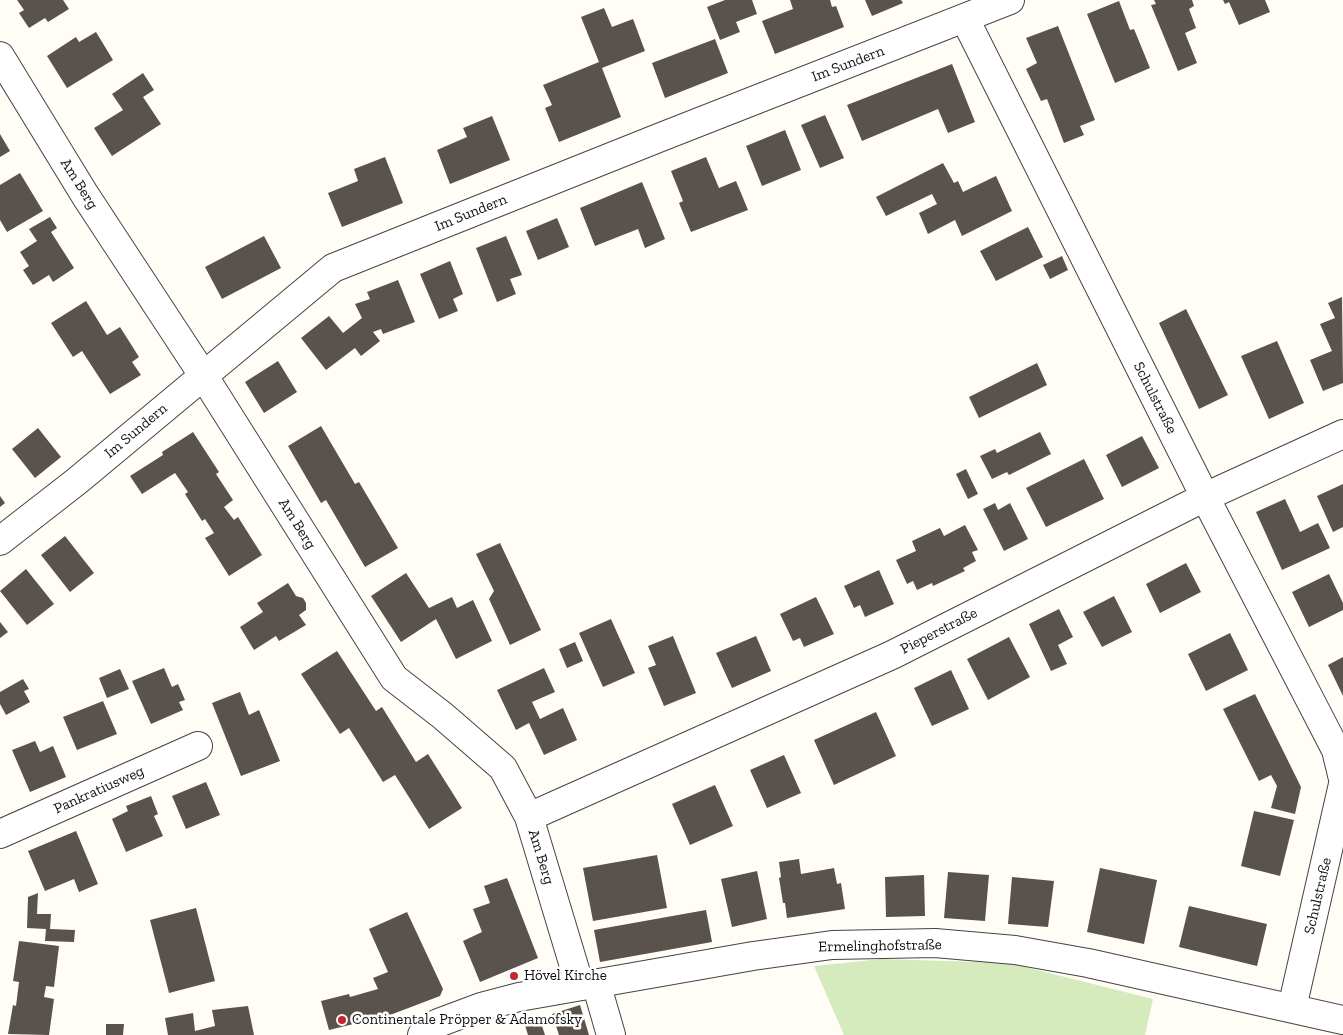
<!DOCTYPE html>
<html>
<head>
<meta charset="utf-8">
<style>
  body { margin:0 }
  canvas { display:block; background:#fffdf5 }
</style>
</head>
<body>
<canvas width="1343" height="1035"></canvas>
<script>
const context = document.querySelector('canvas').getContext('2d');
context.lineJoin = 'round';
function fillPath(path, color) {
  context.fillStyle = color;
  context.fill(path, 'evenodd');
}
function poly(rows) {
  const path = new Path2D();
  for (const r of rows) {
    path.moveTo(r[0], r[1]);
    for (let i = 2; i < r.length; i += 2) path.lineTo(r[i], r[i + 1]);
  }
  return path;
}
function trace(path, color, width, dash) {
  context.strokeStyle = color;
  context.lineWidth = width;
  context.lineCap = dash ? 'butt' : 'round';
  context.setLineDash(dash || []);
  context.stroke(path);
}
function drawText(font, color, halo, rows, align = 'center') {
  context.font = font + ' "Zilla Slab",serif';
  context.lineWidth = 5;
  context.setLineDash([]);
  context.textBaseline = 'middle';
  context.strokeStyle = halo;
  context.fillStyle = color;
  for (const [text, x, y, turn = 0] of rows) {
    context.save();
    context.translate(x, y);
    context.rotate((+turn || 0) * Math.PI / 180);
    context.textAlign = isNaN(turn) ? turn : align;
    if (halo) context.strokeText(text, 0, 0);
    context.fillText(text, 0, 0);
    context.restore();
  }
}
fillPath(poly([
  [882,959,1009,963,1153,999,1145,1035,844,1035,814,966]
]), '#d5ebbd');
fillPath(poly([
  [17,0,63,0,69,9,48,22,45,18,29,28,19,13,24,10],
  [725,0,752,0,757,14,736,22,740,32,720,40,707,7],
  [790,0,830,0,832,7,836,6,844,27,775,54,762,21,793,9],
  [865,0,901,0,903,3,872,16],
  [1154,0,1192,0,1194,6,1189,9,1196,28,1185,33,1197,63,1178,71,1151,5,1156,4],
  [1223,0,1265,0,1270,12,1239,25,1229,2,1225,4],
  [1119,1,1130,30,1134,29,1150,68,1115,83,1087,14],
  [604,8,612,27,633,19,645,51,602,68,621,117,559,142,545,108,552,105,543,85,599,62,581,17],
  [1058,26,1095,120,1080,126,1084,135,1064,143,1047,99,1041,101,1026,69,1037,63,1026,38],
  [96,32,113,60,67,88,47,56,76,37,79,42],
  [715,39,728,73,665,98,652,63],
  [952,64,975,122,948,133,938,109,862,141,847,105],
  [143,73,154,90,143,97,161,124,112,156,94,128,123,110,112,94],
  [825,115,844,158,820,168,801,125],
  [492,116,510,160,450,184,437,150,467,137,463,128],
  [785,130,801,170,762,186,746,146],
  [0,134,10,151,0,157],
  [385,157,403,203,342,227,328,193,358,181,354,169],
  [706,157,719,188,736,181,748,210,691,232,679,203,683,201,671,171],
  [943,163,954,183,958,181,963,192,996,176,1012,211,962,236,955,220,928,234,919,213,937,204,932,194,886,216,876,197],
  [20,173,43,211,7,232,0,220,0,185],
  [642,182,665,239,645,248,638,229,595,246,580,208],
  [50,217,57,228,51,232,74,268,53,282,49,275,33,285,23,270,29,266,20,252,37,241,29,229],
  [557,218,569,247,538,260,526,231],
  [1028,227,1043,257,996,281,980,251],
  [264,236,281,268,222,299,205,267],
  [506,236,522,275,510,279,516,294,497,302,476,248],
  [1062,256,1068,270,1050,279,1043,265],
  [450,261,463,294,453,299,458,311,439,319,420,274],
  [398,280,415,322,383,334,381,329,373,332,380,341,361,356,355,348,326,370,301,338,329,316,343,333,362,318,355,304,370,299,367,292],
  [1342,297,1343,383,1323,391,1310,360,1332,351,1320,324,1335,318,1328,303],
  [86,301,107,335,120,327,139,357,132,362,141,375,110,394,82,351,73,357,51,323],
  [1186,309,1228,395,1199,409,1159,323],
  [1277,341,1304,403,1269,419,1241,356],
  [278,361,297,392,264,413,245,382],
  [1037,363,1047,385,979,418,969,397],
  [321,426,355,484,359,482,398,548,365,567,326,500,321,503,288,446],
  [38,428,61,457,35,478,12,449],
  [193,432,219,472,216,474,233,500,224,507,234,520,238,517,262,555,229,576,205,538,214,533,205,519,202,521,185,494,188,492,175,473,142,494,130,476,163,455,162,452],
  [1040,432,1051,454,1009,475,1007,472,992,479,980,456,995,449,997,453],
  [1142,436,1159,468,1122,487,1106,455],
  [1084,459,1104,499,1046,527,1026,488],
  [966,469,978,494,968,499,956,474],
  [1343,484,1343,527,1333,532,1317,496],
  [0,496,5,503,0,507],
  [1285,499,1300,532,1318,523,1330,548,1282,570,1256,512],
  [995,503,998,510,1010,503,1028,539,1004,551,983,509],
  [965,525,978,550,972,552,976,561,963,568,965,571,933,586,932,583,917,590,913,581,907,584,896,560,916,551,912,541,940,528,944,536],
  [65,536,94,573,70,592,41,555],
  [500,543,541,630,510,645,489,599,494,591,476,554],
  [1186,563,1201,592,1160,613,1146,584],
  [26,569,54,604,27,625,0,591],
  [879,570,894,604,865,617,860,605,854,608,844,586],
  [406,573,429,608,452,597,457,608,473,600,492,641,456,659,436,619,401,642,371,596],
  [1329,574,1343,603,1343,610,1309,627,1292,592],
  [288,583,296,596,303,598,306,603,306,610,299,615,306,625,279,641,276,636,254,650,240,627,263,612,257,603],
  [1114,596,1132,632,1102,647,1083,612],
  [816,597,834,634,804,647,800,638,793,641,780,614],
  [1059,609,1073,637,1058,645,1067,664,1051,671,1029,624],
  [611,619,635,673,603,687,579,633],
  [0,622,8,632,0,638],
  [1230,633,1248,670,1206,691,1188,654],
  [673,636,696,693,664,706,648,668,656,665,648,646],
  [756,636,771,671,732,688,716,653],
  [1009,637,1030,677,988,700,967,659],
  [575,642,583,661,567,668,559,649],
  [337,651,376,711,382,707,416,762,428,754,462,808,429,829,395,775,383,782,349,728,340,734,301,674],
  [1343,657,1343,696,1328,665],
  [164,668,172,687,178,684,185,700,179,702,183,710,151,724,132,681],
  [544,668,555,692,532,702,540,719,563,708,577,740,544,755,529,723,516,730,497,690],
  [120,669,129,689,107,698,99,678],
  [951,670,969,709,932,726,914,688],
  [23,679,29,689,24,691,30,702,6,715,0,704,0,692],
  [240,692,249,715,259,710,280,761,241,776,212,703],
  [1255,694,1301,787,1295,814,1271,808,1277,786,1271,775,1259,781,1223,709],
  [103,701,117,734,77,750,63,717],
  [876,712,896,756,834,785,814,740],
  [35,741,40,752,53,746,66,777,30,792,12,750],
  [784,755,801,793,767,808,750,770],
  [206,782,220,815,186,829,172,796],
  [715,785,733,826,690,845,672,804],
  [151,796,158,814,154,816,163,836,126,852,112,819,128,811,126,806],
  [1254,811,1294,820,1280,876,1241,866],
  [76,831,98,884,79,892,74,879,45,891,28,851],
  [657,855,667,908,593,921,583,868],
  [799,859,801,874,834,868,837,884,841,883,845,909,787,918,785,903,783,903,779,878,781,877,779,862],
  [1100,868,1157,880,1144,944,1087,932],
  [757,871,767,919,732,927,721,879],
  [948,872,989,875,985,921,944,918],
  [924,875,925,916,886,917,885,877],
  [1012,877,1054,881,1048,927,1008,924],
  [507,878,538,958,480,982,463,941,482,932,473,909,490,903,484,886],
  [38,893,37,914,51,914,50,929,75,930,74,942,45,941,46,929,27,928,28,897],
  [1189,906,1267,924,1257,966,1179,947],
  [196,908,215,981,169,993,150,920],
  [706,910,712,942,600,962,594,930],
  [407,912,443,989,440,996,390,1015,329,1030,321,1001,349,994,350,997,378,989,373,978,388,972,369,929],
  [19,941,59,946,54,987,46,986,44,997,54,999,49,1035,8,1034,13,1005,16,1006,19,982,13,981],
  [580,1005,589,1035,559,1035,552,1014],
  [248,1006,254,1035,168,1035,165,1018,193,1013,195,1031,215,1026,212,1010],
  [539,1017,545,1035,528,1035,524,1022],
  [106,1024,124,1024,123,1035,106,1035]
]), '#5a524d');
const minor = poly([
  [965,19,1205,497,1336,750,1343,779],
  [0,56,85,195,203,375,394,678,443,716,503,768,529,817,580,986],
  [0,541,77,481,333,268,661,137,1010,0],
  [529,817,892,655,1205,497,1343,434],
  [0,834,198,746],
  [596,983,611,1035],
  [1292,1008,1343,784]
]);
const tertiary = poly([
  [422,1035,438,1023,481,1007,519,997,753,956,832,945,935,943,1015,950,1088,963,1343,1020]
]);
trace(minor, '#444', 30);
trace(tertiary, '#444', 30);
trace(minor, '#fff', 28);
trace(tertiary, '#fff', 28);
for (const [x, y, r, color] of [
  [514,976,5,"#c4262e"],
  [342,1020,5,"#c4262e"]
]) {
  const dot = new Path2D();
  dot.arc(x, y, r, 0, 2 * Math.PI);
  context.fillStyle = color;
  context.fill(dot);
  trace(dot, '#fff', 2);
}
drawText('15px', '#111', '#fff', [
  ["Im Sundern",848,64,-21],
  ["Am Berg",79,184,58],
  ["Im Sundern",471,213,-22],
  ["Schulstraße",1155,398,63],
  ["Im Sundern",136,431,-40],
  ["Am Berg",297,524,58],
  ["Pieperstraße",939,631,-27],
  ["Pankratiusweg",99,790,-24],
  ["Am Berg",541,857,73],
  ["Schulstraße",1318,896,-77],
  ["Ermelinghofstraße",880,946,-1]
]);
drawText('15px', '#111', '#fff', [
  ["Hövel Kirche",524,976],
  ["Continentale Pröpper & Adamofsky",352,1020]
], 'left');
</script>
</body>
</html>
